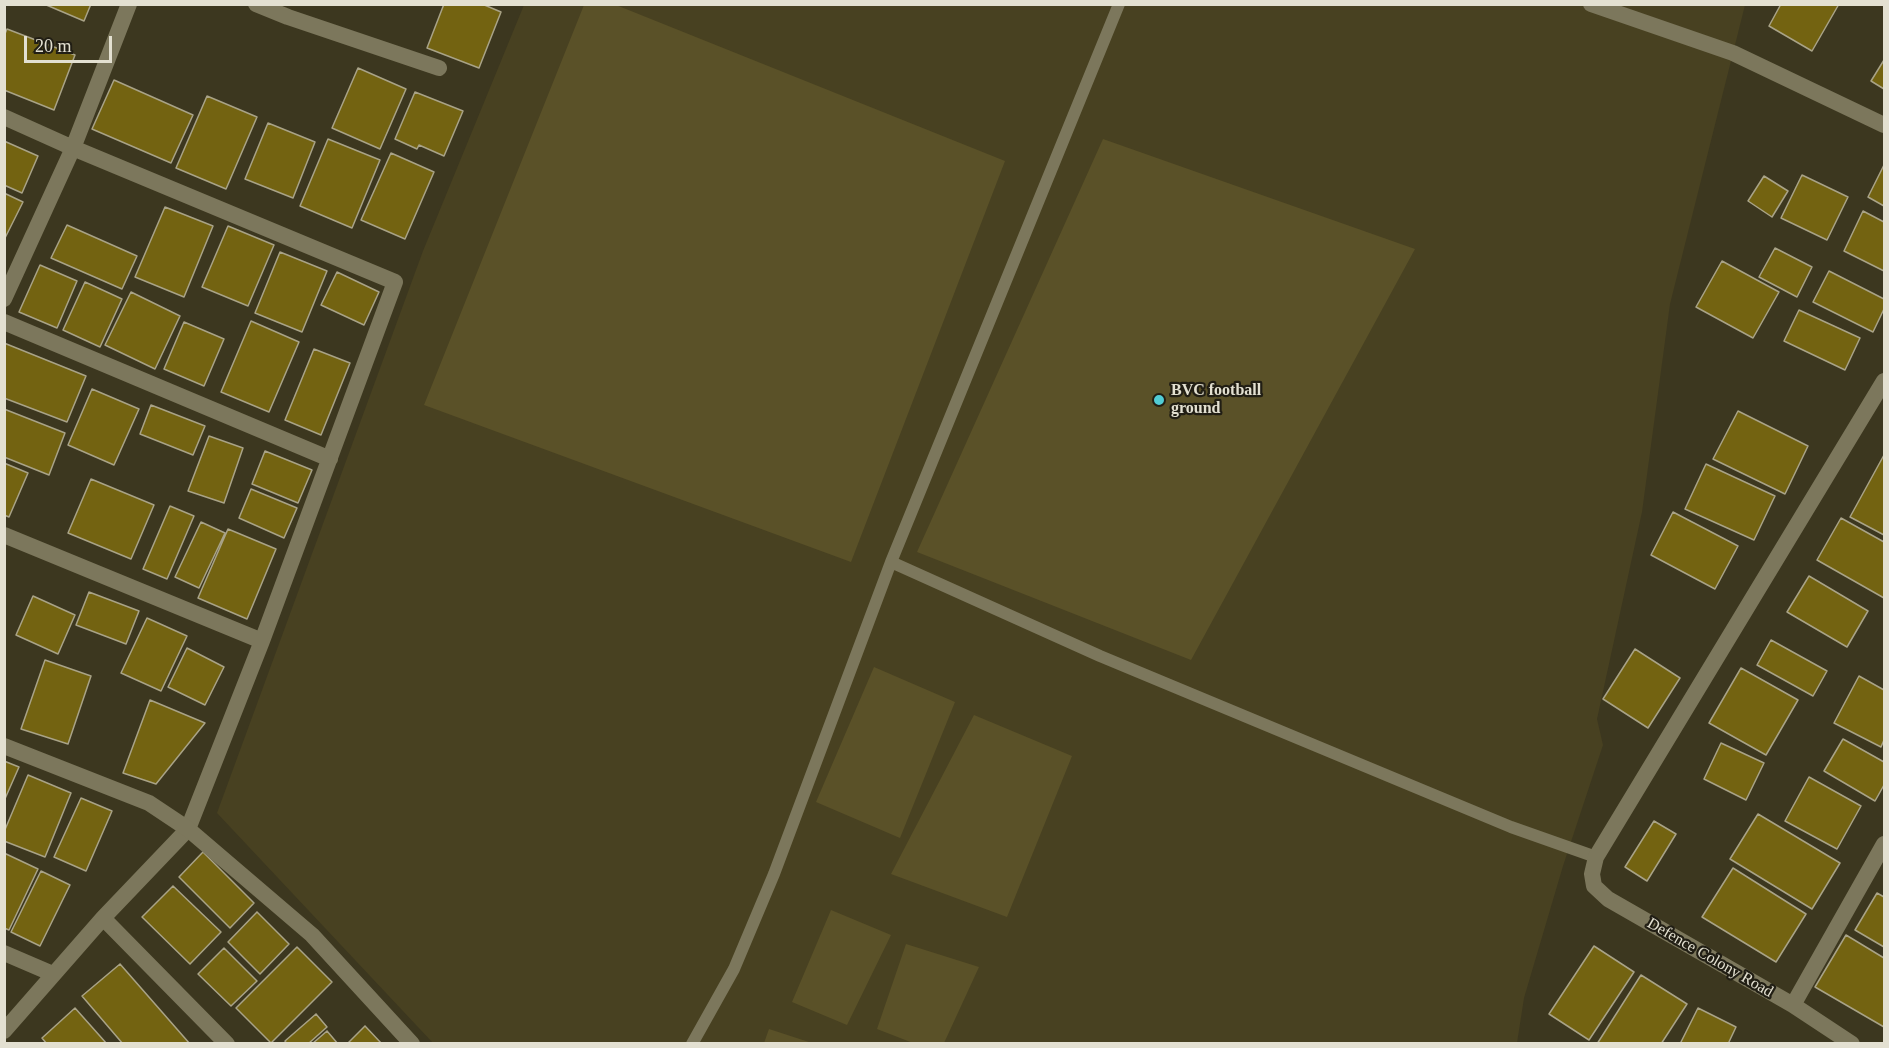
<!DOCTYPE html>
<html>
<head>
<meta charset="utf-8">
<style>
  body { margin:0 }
  #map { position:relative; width:1889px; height:1048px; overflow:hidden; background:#3c371f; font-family:Georgia,serif }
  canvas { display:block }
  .frame { position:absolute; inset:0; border:6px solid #e3e0d1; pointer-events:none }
  .scale { position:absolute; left:24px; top:36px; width:88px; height:27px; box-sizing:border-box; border:3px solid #e3e0d1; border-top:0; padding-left:8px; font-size:18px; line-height:21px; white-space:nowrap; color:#e3e0d1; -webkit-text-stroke:4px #211e14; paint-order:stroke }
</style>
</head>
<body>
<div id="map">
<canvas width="1889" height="1048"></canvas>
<div class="frame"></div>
<div class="scale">20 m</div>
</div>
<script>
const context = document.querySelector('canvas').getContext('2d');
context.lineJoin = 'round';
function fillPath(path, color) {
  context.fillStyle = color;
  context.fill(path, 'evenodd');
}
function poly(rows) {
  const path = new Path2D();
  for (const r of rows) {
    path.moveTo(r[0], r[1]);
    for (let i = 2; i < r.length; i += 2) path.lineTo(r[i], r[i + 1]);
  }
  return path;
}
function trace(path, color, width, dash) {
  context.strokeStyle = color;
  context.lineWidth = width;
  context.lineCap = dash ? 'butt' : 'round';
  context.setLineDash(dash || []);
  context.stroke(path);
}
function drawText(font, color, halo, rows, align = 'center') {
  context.font = font + ' Georgia,serif';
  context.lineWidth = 4.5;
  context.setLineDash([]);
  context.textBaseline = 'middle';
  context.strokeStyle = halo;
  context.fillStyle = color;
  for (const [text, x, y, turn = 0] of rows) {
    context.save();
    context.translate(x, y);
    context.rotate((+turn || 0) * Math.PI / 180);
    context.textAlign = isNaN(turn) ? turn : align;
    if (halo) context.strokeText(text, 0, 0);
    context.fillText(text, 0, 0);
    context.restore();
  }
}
fillPath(poly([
  [524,5,1745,5,1670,304,1642,512,1597,719,1603,745,1563,866,1524,998,1517,1043,433,1043,217,813,423,251]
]), '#484121');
fillPath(poly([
  [584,5,616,5,1005,161,851,562,424,405],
  [1103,139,1415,249,1191,660,917,552],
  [874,667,955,702,900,838,816,802],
  [974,715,1072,756,1007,917,891,874],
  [831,910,891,935,847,1025,792,1002],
  [906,944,979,967,944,1043,913,1043,877,1029],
  [769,1029,812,1043,764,1043]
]), '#5a5128');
const building = poly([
  [44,4,91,4,84,21,44,4],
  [444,4,482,4,501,12,479,68,427,48,444,4],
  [1781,4,1839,4,1812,51,1769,26,1781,4],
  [7,29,75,55,54,110,4,90,4,36,7,29],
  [1884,60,1884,89,1871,81,1884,60],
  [358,68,406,89,380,149,332,128,358,68],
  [114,80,193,115,171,163,92,129,114,80],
  [415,92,463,111,444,156,419,145,417,149,395,139,415,92],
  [207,96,257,117,226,189,176,168,207,96],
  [268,123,315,142,293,198,245,179,268,123],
  [328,139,380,160,352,228,300,206,328,139],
  [4,141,38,156,22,193,4,185,4,141],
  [391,153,434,172,405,239,361,220,391,153],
  [1884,165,1884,206,1868,197,1884,165],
  [1802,175,1848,197,1827,240,1781,218,1802,175],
  [1764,176,1788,191,1772,217,1748,201,1764,176],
  [4,193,23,202,4,240,4,193],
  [165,207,213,226,184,297,135,277,165,207],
  [1863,211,1884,222,1884,271,1844,251,1863,211],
  [67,225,137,256,122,289,51,258,67,225],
  [228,226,274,245,248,306,202,287,228,226],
  [1775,248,1812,267,1797,297,1759,277,1775,248],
  [280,252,327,271,302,332,255,313,280,252],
  [1722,261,1779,292,1753,338,1696,307,1722,261],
  [40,265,77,281,57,328,19,312,40,265],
  [1829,271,1884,299,1884,309,1873,332,1813,302,1829,271],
  [337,272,379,292,364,325,321,305,337,272],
  [85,282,122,299,100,347,63,330,85,282],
  [131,292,180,316,155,369,105,345,131,292],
  [1799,310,1860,338,1845,370,1784,341,1799,310],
  [251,321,299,342,269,412,221,392,251,321],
  [184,322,224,339,204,386,164,369,184,322],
  [4,343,86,376,67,422,4,398,4,343],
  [314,349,350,363,321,435,285,420,314,349],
  [92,389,139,409,114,465,68,445,92,389],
  [151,405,205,426,193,455,140,434,151,405],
  [4,409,65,433,49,475,4,457,4,409],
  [1738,411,1808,446,1785,494,1713,459,1738,411],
  [209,436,243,448,224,503,188,491,209,436],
  [265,451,312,470,298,503,252,484,265,451],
  [1884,455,1884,535,1850,517,1884,455],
  [4,463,28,473,9,517,4,515,4,463],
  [1706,464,1775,496,1754,540,1685,509,1706,464],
  [91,479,154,505,131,559,68,533,91,479],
  [251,489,297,508,284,538,239,518,251,489],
  [170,506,194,516,167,579,143,569,170,506],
  [1673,512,1738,546,1715,589,1651,555,1673,512],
  [1841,518,1884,542,1884,598,1817,560,1841,518],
  [201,522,225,533,199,588,175,577,201,522],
  [228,529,276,549,247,619,198,598,228,529],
  [1809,576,1868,611,1847,647,1787,612,1809,576],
  [89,592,139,611,126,644,76,625,89,592],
  [33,596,75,615,58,654,16,635,33,596],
  [147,618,187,636,161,691,121,673,147,618],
  [1771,640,1827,671,1813,696,1757,665,1771,640],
  [187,648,224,667,205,705,168,687,187,648],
  [1635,649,1680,678,1648,728,1603,699,1635,649],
  [45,660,91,676,68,744,21,729,45,660],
  [1741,668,1798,700,1766,755,1709,723,1741,668],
  [1859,676,1884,690,1884,740,1881,747,1834,723,1859,676],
  [150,700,205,723,156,784,123,773,150,700],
  [1843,739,1884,762,1884,785,1875,801,1824,771,1843,739],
  [1721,743,1764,763,1746,800,1704,779,1721,743],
  [4,761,19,767,4,801,4,761],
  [28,775,71,793,45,857,4,841,4,832,28,775],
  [1809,777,1861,806,1837,849,1785,821,1809,777],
  [81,798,112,811,86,871,54,857,81,798],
  [1758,814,1840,863,1812,909,1730,859,1758,814],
  [1654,821,1676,834,1647,881,1625,867,1654,821],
  [203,852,254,903,230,928,179,877,203,852],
  [4,853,38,869,9,930,4,928,4,853],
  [1733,868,1806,914,1776,962,1702,917,1733,868],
  [41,871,70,885,40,946,11,932,41,871],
  [173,886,221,932,190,964,142,917,173,886],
  [1877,893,1884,897,1884,947,1855,930,1877,893],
  [257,912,289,944,260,974,228,942,257,912],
  [1846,935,1884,958,1884,1027,1815,987,1846,935],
  [1594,946,1634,972,1589,1040,1549,1014,1594,946],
  [297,947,332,982,271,1043,236,1008,297,947],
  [224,948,257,981,231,1006,198,974,224,948],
  [120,964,190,1044,123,1044,82,996,120,964],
  [1641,975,1687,1004,1661,1044,1597,1044,1641,975],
  [75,1008,107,1044,47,1044,42,1038,75,1008],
  [1698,1008,1736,1027,1728,1044,1680,1044,1698,1008],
  [316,1014,327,1027,308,1044,287,1044,285,1041,316,1014],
  [365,1026,382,1044,347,1044,365,1026],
  [327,1031,338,1044,312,1044,327,1031]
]);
fillPath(building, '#736311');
trace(building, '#a9a387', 1.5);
trace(poly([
  [891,562,1100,656,1511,827,1596,857],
  [692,1044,734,969,774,874,891,562,1119,4]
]), '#7c775c', 12);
trace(poly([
  [256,4,288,17,439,68],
  [1591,4,1733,53,1884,125],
  [4,117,73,148,395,282,262,641,188,829,103,918,4,1031],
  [4,299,73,148,129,4],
  [4,322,330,459],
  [4,535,262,641],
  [103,918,227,1044],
  [4,953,53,974],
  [1793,1005,1884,844],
  [1852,1044,1793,1005,1608,899,1594,886,1592,874,1596,857,1884,381]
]), '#7c775c', 16);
trace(poly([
  [4,746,149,803,188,829,312,935,412,1044]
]), '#7c775c', 16);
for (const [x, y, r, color] of [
  [1159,400,6,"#51ccd5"]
]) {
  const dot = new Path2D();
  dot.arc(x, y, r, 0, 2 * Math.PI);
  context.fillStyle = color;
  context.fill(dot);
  trace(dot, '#211e14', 2);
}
drawText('bold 16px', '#e3e0d1', '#211e14', [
  ["BVC football",1171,391],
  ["ground",1171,409]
], 'left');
drawText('16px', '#e3e0d1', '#211e14', [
  ["Defence Colony Road",1710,958,30]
]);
</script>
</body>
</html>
